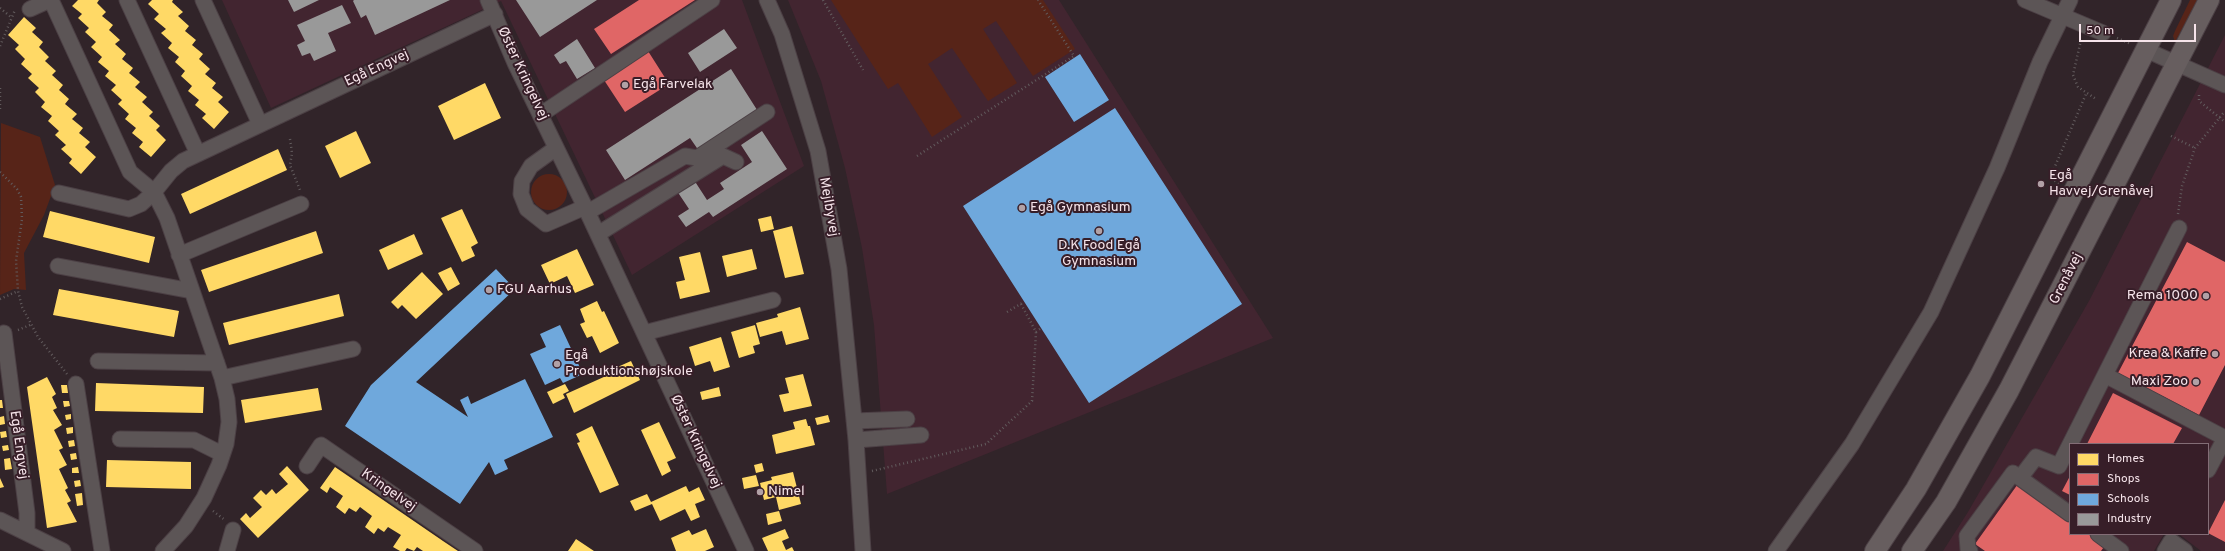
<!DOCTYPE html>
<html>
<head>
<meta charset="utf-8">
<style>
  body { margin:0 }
  #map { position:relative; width:2225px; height:551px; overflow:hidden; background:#312429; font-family:Overpass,sans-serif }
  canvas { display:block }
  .legend { position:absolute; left:2069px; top:443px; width:140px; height:92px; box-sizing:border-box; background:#371e28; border:1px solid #836d76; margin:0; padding:5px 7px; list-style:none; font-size:12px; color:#f6e4ea }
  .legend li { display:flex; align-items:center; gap:8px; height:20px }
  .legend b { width:20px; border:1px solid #836d76 }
  .scale { position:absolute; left:2079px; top:24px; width:117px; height:18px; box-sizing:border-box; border:2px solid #f6e4ea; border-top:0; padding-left:5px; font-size:12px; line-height:14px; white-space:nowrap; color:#f6e4ea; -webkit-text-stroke:3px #371e28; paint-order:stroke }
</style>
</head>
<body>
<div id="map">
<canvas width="2225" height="551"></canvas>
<ul class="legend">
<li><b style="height:11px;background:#ffd966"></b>Homes</li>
<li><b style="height:11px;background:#e06666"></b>Shops</li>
<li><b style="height:11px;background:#6fa8dc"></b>Schools</li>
<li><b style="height:11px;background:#999"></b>Industry</li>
</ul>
<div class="scale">50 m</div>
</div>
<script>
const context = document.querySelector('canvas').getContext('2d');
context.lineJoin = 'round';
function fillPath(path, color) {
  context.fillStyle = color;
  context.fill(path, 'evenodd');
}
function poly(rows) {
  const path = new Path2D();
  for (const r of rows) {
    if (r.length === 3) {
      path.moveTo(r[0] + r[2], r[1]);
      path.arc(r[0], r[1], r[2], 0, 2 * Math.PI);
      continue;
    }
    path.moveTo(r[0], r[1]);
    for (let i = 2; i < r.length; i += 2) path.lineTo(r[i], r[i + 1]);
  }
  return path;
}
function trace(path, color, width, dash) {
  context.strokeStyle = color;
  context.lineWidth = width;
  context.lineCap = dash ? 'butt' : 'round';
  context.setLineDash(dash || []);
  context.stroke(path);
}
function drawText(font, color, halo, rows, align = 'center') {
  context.font = font + ' Overpass,sans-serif';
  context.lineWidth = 4;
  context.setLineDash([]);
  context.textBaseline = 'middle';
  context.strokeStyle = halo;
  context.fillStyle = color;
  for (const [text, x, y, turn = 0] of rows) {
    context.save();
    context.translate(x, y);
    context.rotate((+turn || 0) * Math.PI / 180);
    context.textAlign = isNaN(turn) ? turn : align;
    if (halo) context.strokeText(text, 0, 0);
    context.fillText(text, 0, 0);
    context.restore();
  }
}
fillPath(poly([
  [222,0,742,0,804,166,632,275,501,1,271,108],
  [788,0,1059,0,1273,338,887,494,874,325,862,248,845,168,821,81],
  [2225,35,2225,551,2201,551,2179,534,2208,534,2208,444,2070,444,2070,534,2164,534,2154,551,1943,551,1968,512,2089,301]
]), '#422530');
fillPath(poly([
  [831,0,1043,0,1075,49,1033,76,996,21,983,29,1017,83,988,101,952,48,928,64,962,117,932,137,898,83,888,89],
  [2190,0,2198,0,2175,42,2173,36,2175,31],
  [1,123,40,137,55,185,44,215,24,253,26,290,14,289,0,295],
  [549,192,18]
]), '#572418');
fillPath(poly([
  [78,0,99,0,97,3,106,12,102,16,113,25,109,30,120,40,115,44,126,54,122,59,133,68,129,73,140,82,135,87,147,97,142,102,153,112,149,116,160,126,156,130,166,140,151,157,139,147,143,142,132,133,136,128,125,119,129,114,118,104,122,100,111,90,116,85,105,76,109,71,98,62,102,57,91,47,96,42,85,32,89,28,78,18,82,14,72,6],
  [152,0,173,0,172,2,183,12,178,16,189,26,185,31,196,40,192,45,203,54,199,59,210,69,205,74,216,83,212,88,223,97,218,102,229,112,214,129,202,118,206,114,195,105,199,100,188,91,192,86,181,76,185,71,175,62,179,57,168,48,172,43,161,33,166,29,154,19,159,14,148,4],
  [24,17,36,28,32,32,43,42,39,47,49,57,45,61,56,71,52,75,63,85,59,90,69,99,65,104,77,114,72,119,83,128,79,133,90,142,85,147,96,157,81,174,69,163,72,159,61,149,66,145,55,135,59,131,48,121,52,116,41,107,45,102,35,92,39,88,28,78,32,74,21,64,25,59,15,49,19,45,8,35],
  [485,83,501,118,454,140,438,106],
  [356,131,371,163,340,178,325,146],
  [278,149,287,170,190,214,181,194],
  [462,209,478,243,471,247,475,256,462,262,441,218],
  [50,211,155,237,149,263,43,237],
  [771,216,774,229,761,232,758,219],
  [792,226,804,274,785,278,773,231],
  [316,231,323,253,209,292,201,270],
  [414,234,423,254,388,270,379,250],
  [577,249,594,285,575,293,567,276,550,284,541,265],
  [752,249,757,269,727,277,722,256],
  [700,252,710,292,680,299,676,282,685,280,679,257],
  [451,267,460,284,448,291,438,273],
  [422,272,443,294,416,319,402,305,398,309,391,302],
  [59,289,179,311,174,337,53,315],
  [339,294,344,316,229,345,223,323],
  [597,301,602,312,604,311,619,343,600,353,592,336,587,338,580,324,585,322,580,309],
  [800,307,809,339,786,345,782,331,760,337,756,323,778,317,777,314],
  [755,325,760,344,753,346,755,353,739,358,731,332],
  [721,337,730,367,714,372,710,361,695,366,689,347],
  [631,361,640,380,574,413,566,394,606,376,604,373],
  [803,374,812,406,784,412,779,395,789,393,785,378],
  [47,377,56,394,52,397,57,408,53,410,62,425,54,430,63,448,59,450,67,465,59,469,68,488,65,490,71,501,67,503,77,522,47,528,27,387],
  [96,383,204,387,203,413,95,411],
  [565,384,569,391,563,394,565,398,553,404,547,392],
  [61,385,67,385,68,393,62,393],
  [719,387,721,396,702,400,700,392],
  [318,388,322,410,245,423,241,400],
  [0,400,2,400,3,408,0,408],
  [63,401,69,401,70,406,64,407],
  [71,414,71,419,66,420,65,415],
  [828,415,830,422,817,425,815,418],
  [4,416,5,424,0,425,0,417],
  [806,419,808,426,810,426,815,445,776,454,772,435,795,429,793,422],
  [659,422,676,458,667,462,671,471,662,476,641,430],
  [592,426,619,485,600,493,577,443,580,442,576,434],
  [73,427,73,433,67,434,66,428],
  [6,431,7,437,1,438,0,432],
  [74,440,75,446,69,447,68,441],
  [8,445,9,450,3,451,2,446],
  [76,453,77,459,71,460,70,454],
  [10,458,12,469,5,470,4,459],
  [107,460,191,462,191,489,106,487],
  [762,463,764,471,756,473,754,465],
  [287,466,309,490,258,538,240,519,246,513,250,518,262,507,253,498,261,490,266,495,272,489,276,494,288,484,279,474],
  [78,467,79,473,72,473,72,468],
  [335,467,443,541,458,551,423,551,417,547,414,551,407,548,405,551,400,551,393,547,401,535,388,527,384,532,378,528,374,534,365,527,372,516,360,507,356,512,349,508,345,514,336,507,343,496,330,487,327,493,320,488],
  [793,472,801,504,779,510,776,497,764,500,760,483,772,480,771,477],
  [756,475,759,486,744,489,742,478],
  [0,478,4,487,0,488],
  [80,480,81,486,75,487,74,481],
  [686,486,689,492,699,487,705,500,695,504,700,517,691,521,685,509,660,521,652,504,635,511,630,501,647,494,651,502],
  [82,493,83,505,77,506,75,494],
  [779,511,782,521,768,525,766,514],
  [706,529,714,547,705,551,676,551,671,538,689,530,692,535],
  [785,529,789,538,782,541,786,550,792,547,794,551,768,551,762,538],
  [576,539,594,551,568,551]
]), '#ffd966');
fillPath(poly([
  [639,0,695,0,611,54,594,29],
  [648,51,669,84,625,112,604,80],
  [2187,242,2225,262,2225,365,2199,415,2118,373],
  [2113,393,2182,428,2173,444,2087,444],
  [2070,476,2070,495,2062,491],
  [2020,481,2070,517,2070,534,2093,534,2106,544,2101,551,1985,551,1975,544],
  [2225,500,2225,542,2208,533]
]), '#e06666');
fillPath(poly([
  [1080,54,1109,100,1074,122,1045,77],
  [1115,108,1242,304,1089,403,963,206],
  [496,269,515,289,416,382,468,417,460,400,468,396,471,404,525,379,553,437,504,460,508,469,495,475,489,462,460,504,345,426,371,385],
  [560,325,583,374,563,383,560,378,545,385,530,354,546,347,540,334]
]), '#6fa8dc');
fillPath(poly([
  [288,0,319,0,294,12],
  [354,0,450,0,375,35,366,15,361,18,353,1],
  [516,0,597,0,540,37],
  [342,5,351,23,328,33,336,51,314,61,310,53,302,56,297,45,305,41,297,25],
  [724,29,737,48,700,72,688,53],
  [577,39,595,68,577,79,566,61,560,64,554,55],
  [731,69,759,113,699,151,690,138,625,180,606,150],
  [762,131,787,169,713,217,709,212,686,227,678,216,689,209,677,191,694,180,707,200,724,189,720,183,752,162,741,145]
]), '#999');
const minor = poly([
  [51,0,130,172,154,192,141,204,129,209,59,193],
  [127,0,198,154],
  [203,0,260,124],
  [488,0,515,63,585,207,746,551],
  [767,0,782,34,818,151,839,269,856,440,863,551],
  [2025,0,2103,33],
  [30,9,50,0],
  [2146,50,2225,85],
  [540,115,712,0],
  [556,148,531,166,522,181,521,194,527,209,546,224,585,207],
  [588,212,685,156,697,158,767,112],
  [598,234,723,156,736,162],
  [179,255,301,204],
  [58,266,192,291],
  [4,333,27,513,27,533],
  [644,333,773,300],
  [98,361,217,363],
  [2105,375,2225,438],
  [222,378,353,349],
  [76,384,102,551],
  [854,421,907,419],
  [120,439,194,440,222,454],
  [856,440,921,435],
  [307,466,321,445,475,551],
  [2208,470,2225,438],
  [2020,478,2036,457,2059,466,2179,228],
  [0,520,63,551],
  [2098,534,2121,551],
  [163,551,186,526,204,498,219,465,226,444,229,422,227,399,222,378,167,218,154,192,171,171,183,161,495,14],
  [227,551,233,530],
  [1776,551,1852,444,1931,312,1997,168,2040,62,2070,0],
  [1970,551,1968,549,1967,536,2013,473,2070,514],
  [2165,551,2171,541,2185,551]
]);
const major = poly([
  [1875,551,1916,489,1980,376,2171,0],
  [1912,551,1946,502,2009,390,2209,0]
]);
trace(minor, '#4c4045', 17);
trace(major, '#4c4045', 22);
trace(poly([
  [823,0,863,70],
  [0,8,11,17],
  [2117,38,2131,44],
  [2081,40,2073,75,2078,87,2096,99],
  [0,46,15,10],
  [0,88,0,110],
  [2199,95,2199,101,2225,122],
  [2171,136,2195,148],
  [290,139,292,153,290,165,300,190],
  [917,156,1074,56,1038,0],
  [0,172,17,189,21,197,22,219,16,261,18,291,22,307,38,337,67,374],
  [2059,183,2050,178,2086,94],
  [2178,214,2182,186,2195,148,2225,111],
  [0,299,18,291],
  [1007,312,1024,302],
  [18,330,30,325],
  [1036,332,1041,328],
  [872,471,986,444,1032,401,1036,332,1021,304],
  [213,511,225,520]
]), '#625b5d', 2.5, [1, 3]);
trace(minor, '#5c5556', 15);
trace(major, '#675e5f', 20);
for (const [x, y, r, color] of [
  [625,85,4,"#b1a1a6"],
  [2041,184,4,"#b1a1a6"],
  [1022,208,4,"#b1a1a6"],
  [1099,231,4,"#b1a1a6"],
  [489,290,4,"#b1a1a6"],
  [2206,296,4,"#b1a1a6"],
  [2215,354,4,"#b1a1a6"],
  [557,364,4,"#b1a1a6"],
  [2196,382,4,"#b1a1a6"],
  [760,492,4,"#b1a1a6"]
]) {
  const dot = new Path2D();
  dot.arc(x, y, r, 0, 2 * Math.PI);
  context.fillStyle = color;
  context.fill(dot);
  trace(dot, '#371e28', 1.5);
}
drawText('14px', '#f6e4ea', '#371e28', [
  ["Egå Engvej",377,69,-25],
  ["Øster Kringelvej",522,74,65],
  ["Mejlbyvej",828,207,80],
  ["Grenåvej",2067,279,-63],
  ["Øster Kringelvej",695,442,65],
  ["Egå Engvej",18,445,82],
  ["Kringelvej",388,491,35]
]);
drawText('14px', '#f6e4ea', '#371e28', [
  ["Egå Farvelak",633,85],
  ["Egå",2049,176],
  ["Havvej/Grenåvej",2049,192],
  ["Egå Gymnasium",1030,208],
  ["D.K Food Egå",1099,246,"center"],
  ["Gymnasium",1099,262,"center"],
  ["FGU Aarhus",497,290],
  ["Rema 1000",2198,296,"right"],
  ["Krea & Kaffe",2207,354,"right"],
  ["Egå",565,356],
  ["Produktionshøjskole",565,372],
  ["Maxi Zoo",2188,382,"right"],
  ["Nimel",768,492]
], 'left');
</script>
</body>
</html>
